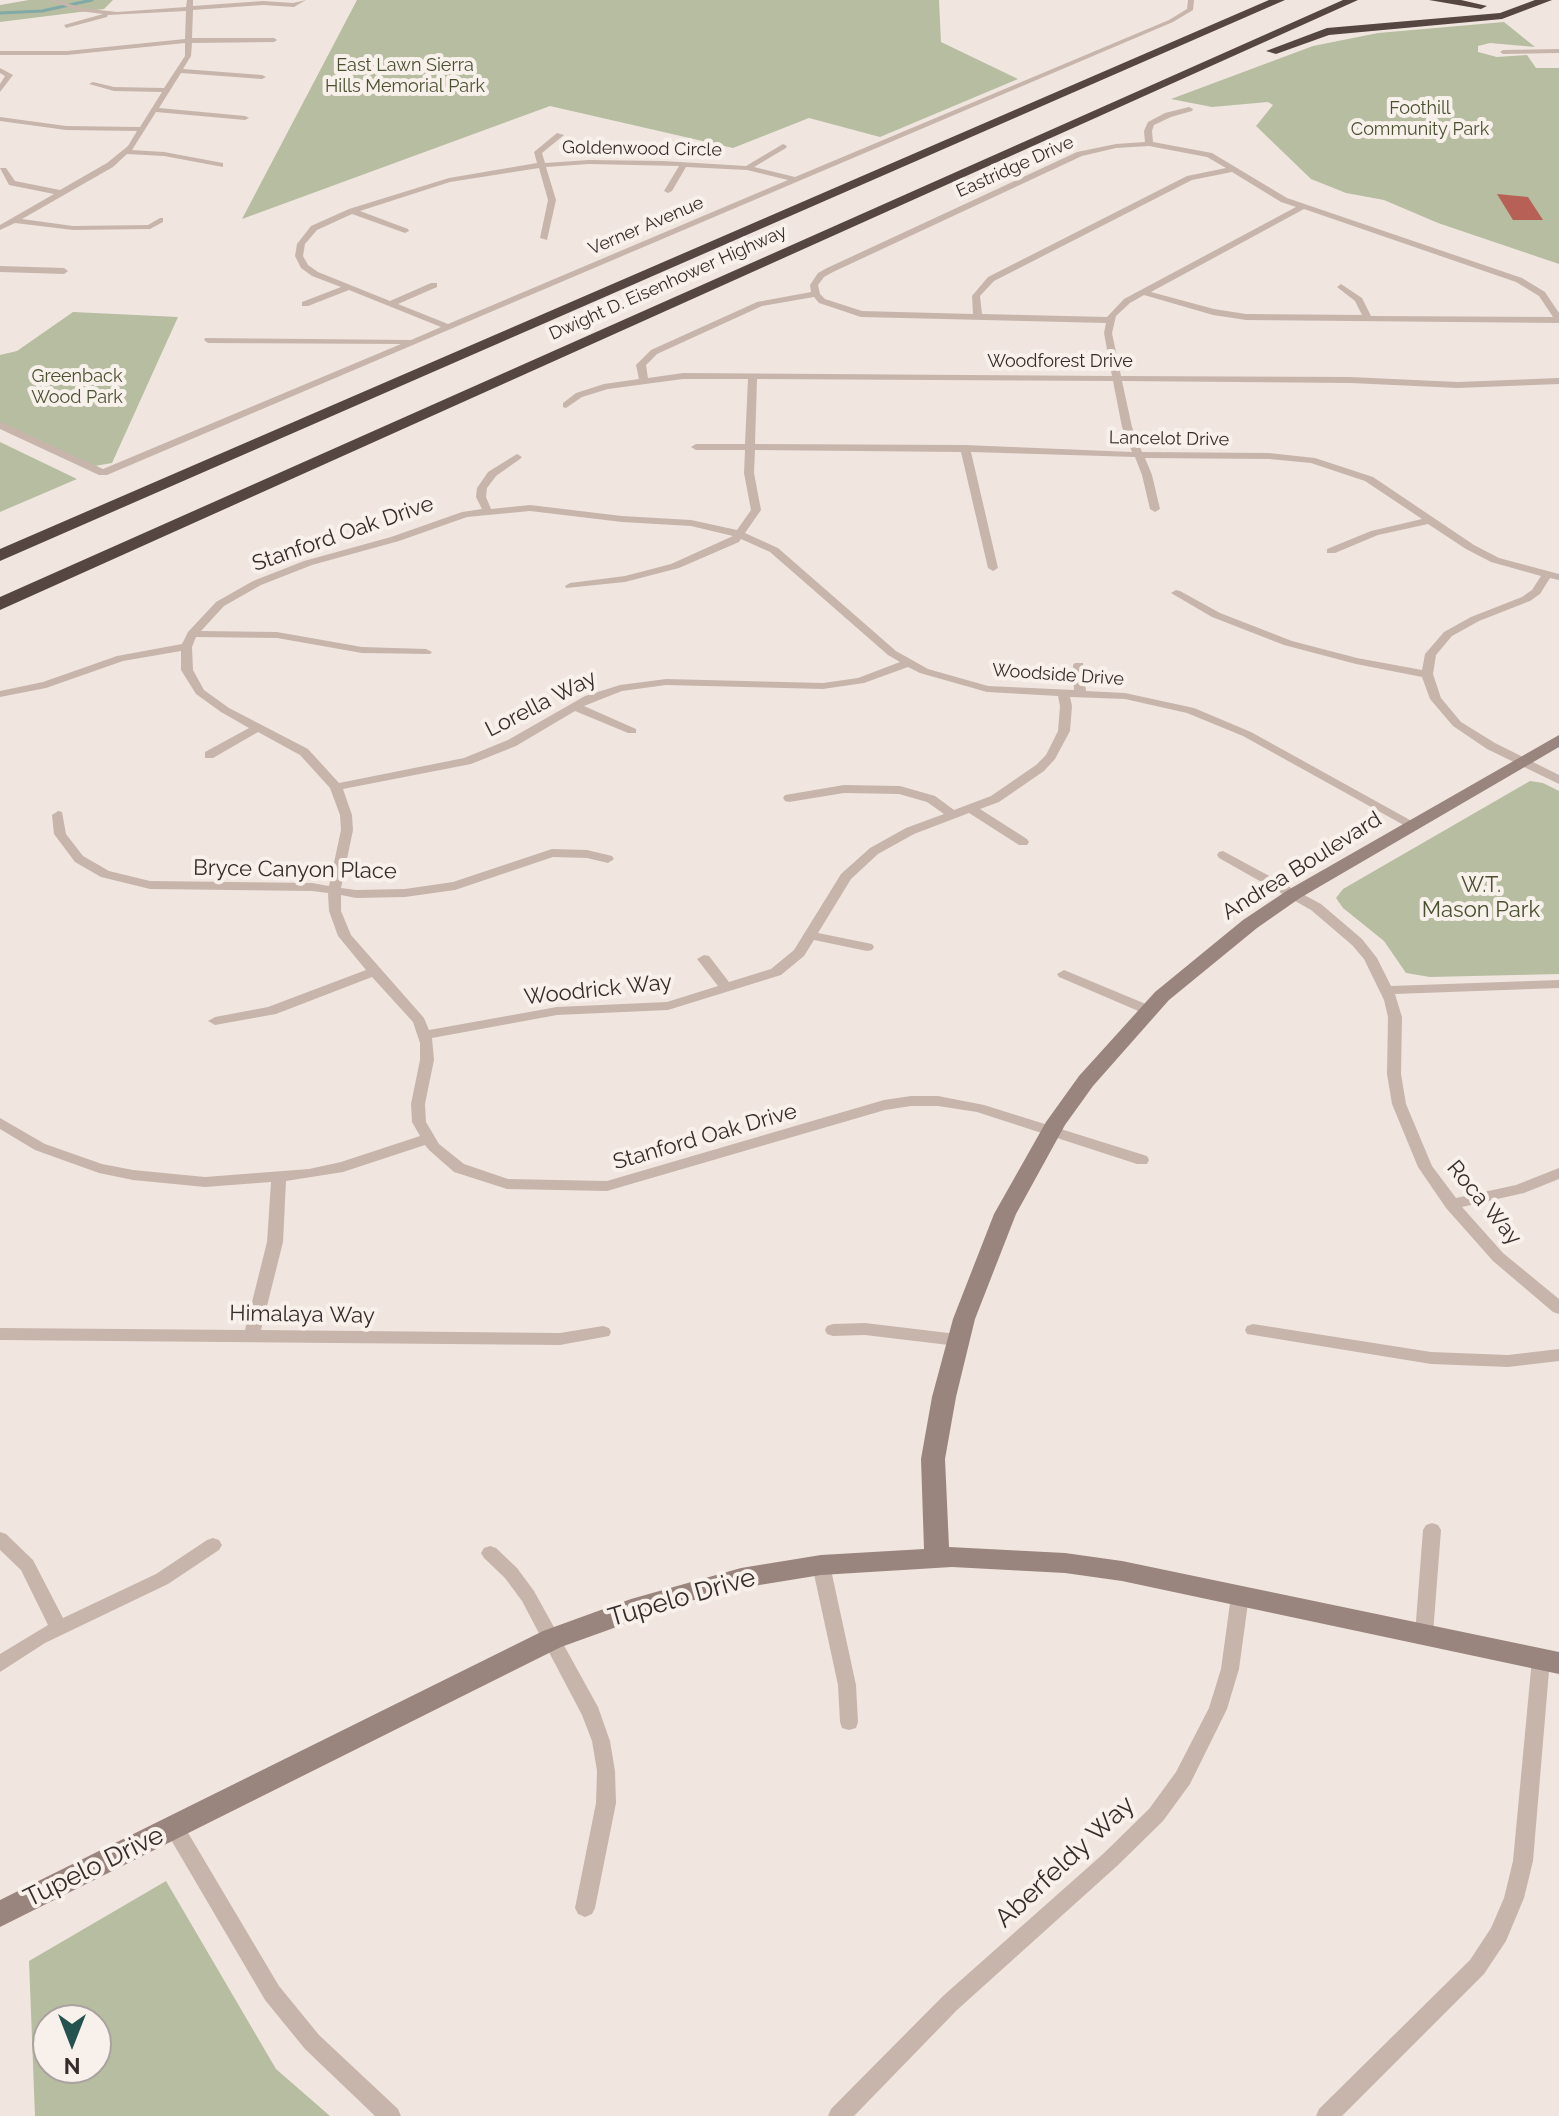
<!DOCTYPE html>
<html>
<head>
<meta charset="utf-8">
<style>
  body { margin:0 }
  #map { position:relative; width:1559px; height:2116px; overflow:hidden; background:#f0e6df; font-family:Raleway,sans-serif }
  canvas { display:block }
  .north { position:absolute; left:32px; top:2004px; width:80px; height:80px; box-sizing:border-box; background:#f8f0eb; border:2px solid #aaa29e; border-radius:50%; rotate:180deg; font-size:22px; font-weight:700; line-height:32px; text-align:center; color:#362c2a }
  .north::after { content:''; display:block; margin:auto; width:28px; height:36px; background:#24524f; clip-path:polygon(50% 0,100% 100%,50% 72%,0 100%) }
</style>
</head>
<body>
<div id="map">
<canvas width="1559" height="2116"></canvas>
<div class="north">N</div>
</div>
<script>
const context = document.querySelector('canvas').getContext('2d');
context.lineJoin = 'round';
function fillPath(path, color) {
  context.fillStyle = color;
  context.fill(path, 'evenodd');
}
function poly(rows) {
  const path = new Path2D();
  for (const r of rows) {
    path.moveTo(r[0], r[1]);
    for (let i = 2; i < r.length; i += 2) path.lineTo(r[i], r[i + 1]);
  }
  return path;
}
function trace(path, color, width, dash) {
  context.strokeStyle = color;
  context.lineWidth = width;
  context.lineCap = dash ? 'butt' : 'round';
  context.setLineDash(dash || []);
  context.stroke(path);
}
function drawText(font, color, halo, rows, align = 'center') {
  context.font = font + ' Raleway,sans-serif';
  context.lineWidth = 8;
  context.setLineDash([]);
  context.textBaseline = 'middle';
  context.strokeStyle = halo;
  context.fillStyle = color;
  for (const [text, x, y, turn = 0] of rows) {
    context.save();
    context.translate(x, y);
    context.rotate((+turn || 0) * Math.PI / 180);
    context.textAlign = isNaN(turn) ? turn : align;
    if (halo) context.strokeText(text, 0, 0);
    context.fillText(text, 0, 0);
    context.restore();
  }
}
fillPath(poly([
  [29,0,113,0,104,9,0,22,0,5],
  [357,0,939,0,941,42,1018,79,880,137,809,118,733,148,550,106,242,219],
  [1504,22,1535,47,1490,43,1478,46,1478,52,1497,57,1527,55,1536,68,1559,68,1559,264,1438,223,1384,200,1346,193,1311,179,1256,126,1273,105,1268,102,1212,107,1171,99,1313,46,1378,33],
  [73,312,178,317,112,463,89,467,0,425,0,355,17,351],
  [0,442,77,479,0,512],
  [1530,781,1543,783,1559,791,1559,974,1430,977,1406,973,1384,941,1343,908,1336,898,1343,889],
  [166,1881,276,2069,330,2116,35,2116,29,1961],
  [48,2020,96,2020,96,2068,48,2068]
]), '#b7bda1');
trace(poly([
  [0,13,42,11,92,0]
]), '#81a9a6', 3);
fillPath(poly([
  [1497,194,1528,197,1543,220,1513,220]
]), '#b76055');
fillPath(poly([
  [49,0,58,0,82,8,117,12,186,7,187,0,193,0,193,6,263,1,293,3,306,0,294,7,263,5,193,10,192,38,274,38,277,40,274,42,192,43,191,56,183,69,262,75,266,77,262,79,181,73,159,108,245,116,249,118,245,120,156,112,132,150,164,152,223,163,223,167,164,156,127,154,113,167,22,219,73,226,148,225,160,218,163,218,163,222,150,229,73,230,15,223,0,230,0,225,54,194,9,185,0,168,6,168,15,181,60,190,107,163,128,146,137,131,66,130,0,121,0,117,66,126,140,127,162,92,114,91,89,84,93,82,114,87,164,88,185,56,185,43,67,55,0,55,0,51,67,51,185,39,186,11,108,15,107,17,66,28,64,25,103,14,79,11,49,0],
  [1188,0,1194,0,1193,10,1173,22,107,475,99,475,0,429,0,422,3,423,103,469,401,344,208,343,204,340,205,338,411,340,441,327,349,290,308,306,302,306,302,302,341,287,312,276,301,268,295,256,297,244,311,226,349,209,449,178,537,163,534,152,557,133,564,135,542,153,545,163,589,160,663,161,746,166,783,144,787,146,786,148,754,167,795,177,1169,20,1187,9,1188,0],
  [589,164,679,166,664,191,668,193,672,191,686,167,747,170,788,180,448,324,398,304,437,287,437,283,431,283,390,301,318,272,308,265,303,256,305,244,317,230,352,214,405,233,409,231,408,229,360,211,450,182,539,168,548,200,540,238,547,240,556,200,546,167,589,164],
  [1559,49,1559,53,1503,54,1500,52,1503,50,1559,49],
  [0,68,13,75,0,92,0,84,5,76,0,73,0,68],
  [1189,107,1193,109,1192,111,1171,117,1154,125,1152,131,1153,142,1212,153,1287,198,1522,278,1545,292,1559,313,1559,323,1246,320,1213,315,1144,295,1130,303,1116,316,1112,333,1121,376,1350,377,1458,382,1559,378,1559,384,1458,388,1350,383,1122,381,1132,427,1142,452,1269,453,1315,458,1373,477,1474,545,1499,558,1559,574,1559,580,1550,578,1540,594,1530,601,1479,621,1452,636,1436,655,1433,674,1441,698,1461,722,1495,743,1559,775,1559,784,1487,749,1453,726,1430,699,1422,677,1356,664,1284,645,1212,617,1171,593,1176,590,1180,591,1220,613,1292,641,1357,658,1422,670,1425,654,1444,632,1471,617,1522,597,1532,590,1541,576,1491,562,1466,549,1428,524,1378,535,1335,553,1327,553,1327,549,1371,531,1422,519,1365,481,1311,463,1269,459,1145,458,1152,475,1160,509,1155,512,1150,509,1142,475,1135,457,971,452,998,568,993,571,988,568,961,452,755,450,754,473,761,510,745,533,778,548,896,651,928,669,988,686,1074,690,1073,665,1075,663,1083,663,1086,691,1125,693,1194,708,1251,732,1419,825,1417,828,1409,828,1243,736,1187,713,1125,699,1070,697,1072,706,1070,731,1055,759,1044,771,999,802,980,809,1027,839,1029,842,1027,845,1019,845,969,813,914,834,878,854,851,879,818,933,872,944,874,947,872,950,867,951,814,940,804,956,781,975,668,1010,557,1015,432,1038,434,1060,425,1104,426,1122,439,1144,464,1164,508,1179,607,1181,884,1100,911,1096,938,1096,984,1105,1147,1156,1149,1160,1147,1164,1137,1164,977,1112,938,1106,911,1106,885,1110,607,1191,507,1189,454,1172,429,1150,425,1145,343,1172,286,1181,283,1242,261,1330,560,1333,603,1326,609,1328,611,1332,609,1336,560,1345,0,1340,0,1328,245,1330,267,1242,271,1182,205,1187,133,1180,99,1173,35,1150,0,1129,0,1118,45,1144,102,1164,133,1170,205,1177,309,1169,341,1162,420,1136,412,1122,411,1104,420,1060,420,1043,413,1022,372,977,276,1014,215,1025,208,1021,215,1017,268,1007,366,970,338,936,329,911,328,893,312,891,150,889,101,877,75,862,54,834,52,815,58,811,62,812,66,834,83,856,109,871,150,881,312,883,329,886,341,830,340,815,330,788,300,755,258,732,213,758,205,758,205,752,249,728,221,712,196,694,181,670,181,651,123,661,46,688,0,697,0,691,43,682,117,656,182,644,188,632,216,602,253,581,304,561,391,537,462,512,482,509,476,497,477,488,488,472,517,454,522,457,520,459,496,476,487,488,486,497,491,509,530,505,622,516,691,520,737,530,751,510,744,473,745,450,696,450,691,447,696,444,745,444,748,379,683,379,608,389,582,397,566,408,563,407,563,403,576,393,604,384,639,379,636,365,651,350,757,302,811,292,810,285,818,273,827,268,1077,152,1116,144,1145,142,1144,131,1148,122,1165,113,1189,107],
  [1149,146,1207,157,1226,168,1187,176,988,277,972,296,973,314,862,311,825,299,820,294,818,285,824,277,833,272,1082,156,1116,148,1149,146],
  [1232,172,1281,202,1296,207,1124,299,1107,317,982,314,980,296,994,281,1192,180,1232,172],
  [1304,209,1516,282,1539,296,1553,317,1371,316,1362,298,1341,284,1337,287,1355,301,1362,315,1246,314,1214,309,1151,292,1304,209],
  [814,297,819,303,861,317,1106,323,1104,333,1112,376,683,373,648,378,646,365,657,354,762,306,814,297],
  [757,379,1113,381,1122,427,1132,452,965,445,755,444,757,379],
  [530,511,622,522,691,526,733,536,671,564,625,576,570,583,565,586,566,588,625,582,679,568,739,542,741,539,770,552,888,655,900,662,858,678,823,683,666,679,620,685,585,696,508,740,464,758,339,783,308,749,229,708,204,690,193,670,192,647,196,637,277,638,362,653,430,654,432,652,426,649,362,647,277,632,201,631,224,606,261,585,312,565,399,541,467,517,530,511],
  [908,667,920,673,987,692,1058,696,1060,706,1058,731,1046,755,1036,765,991,796,954,810,935,796,900,786,844,785,785,795,783,798,785,801,789,802,844,793,899,794,927,802,944,814,906,828,870,848,841,874,794,950,771,969,729,982,709,956,704,955,697,959,718,986,667,1002,557,1007,429,1030,424,1018,351,935,341,911,341,895,356,898,405,897,455,890,553,857,587,858,608,863,614,859,612,856,587,850,552,849,453,882,405,889,356,890,341,888,353,830,352,815,343,789,471,764,516,746,575,711,628,733,636,733,636,729,584,706,622,691,666,685,823,689,864,683,908,667],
  [0,266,64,268,68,271,64,274,0,272,0,266],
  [1223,851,1321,904,1362,939,1377,958,1391,986,1559,980,1559,988,1395,994,1402,1017,1401,1074,1406,1104,1432,1166,1456,1198,1516,1185,1559,1168,1559,1179,1524,1193,1462,1207,1503,1253,1559,1299,1559,1314,1553,1312,1493,1261,1446,1208,1418,1167,1392,1104,1387,1074,1388,1017,1384,1000,1364,959,1352,945,1311,910,1219,858,1217,855,1219,852,1223,851],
  [1064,970,1153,1007,1155,1010,1148,1014,1143,1013,1059,977,1057,974,1064,970],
  [865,1323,957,1334,963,1336,965,1340,963,1344,957,1346,865,1335,833,1336,827,1334,825,1330,827,1326,833,1324,865,1323],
  [1253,1324,1431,1352,1508,1355,1559,1349,1559,1361,1508,1367,1431,1364,1247,1334,1245,1330,1247,1326,1253,1324],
  [1432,1523,1438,1525,1441,1530,1433,1634,1430,1639,1424,1641,1418,1639,1415,1634,1423,1530,1426,1525,1432,1523],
  [0,1532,6,1534,33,1560,63,1618,156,1574,207,1540,213,1538,219,1540,222,1545,219,1550,168,1584,45,1643,0,1672,0,1654,48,1625,21,1570,0,1550,0,1532],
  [490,1546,496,1548,517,1568,534,1591,598,1707,610,1741,615,1771,616,1803,595,1908,592,1914,585,1917,578,1914,575,1908,596,1803,597,1771,592,1741,582,1715,522,1601,505,1578,484,1558,481,1553,484,1548,490,1546],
  [821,1558,827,1560,830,1565,856,1685,858,1722,856,1728,849,1730,842,1728,840,1722,838,1685,812,1565,815,1560,821,1558],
  [1240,1589,1246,1591,1249,1596,1239,1669,1227,1709,1190,1784,1163,1821,1117,1866,957,2010,854,2116,828,2116,831,2109,943,1996,1103,1854,1149,1809,1176,1772,1209,1708,1221,1669,1231,1596,1234,1591,1240,1589],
  [1541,1651,1547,1654,1550,1659,1533,1861,1524,1898,1506,1941,1484,1974,1342,2116,1316,2116,1319,2109,1470,1960,1491,1928,1504,1898,1513,1861,1532,1659,1535,1654,1541,1651],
  [174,1818,181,1821,279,1986,319,2035,398,2109,401,2116,375,2116,305,2049,265,2000,167,1833,164,1827,167,1821,174,1818]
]), '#c7b5ac');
fillPath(poly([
  [1559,735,1559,747,1300,898,1257,928,1169,1000,1093,1086,1065,1125,1016,1214,975,1319,956,1397,945,1459,949,1547,1065,1553,1122,1561,1559,1652,1559,1674,1122,1581,1065,1573,952,1567,821,1575,741,1588,686,1602,561,1647,0,1927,0,1900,543,1631,631,1599,741,1568,821,1555,924,1549,921,1459,932,1397,953,1319,994,1214,1046,1122,1079,1076,1155,992,1243,920,1288,890,1559,735]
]), '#9a847e');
fillPath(poly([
  [1269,0,1285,0,0,561,0,549,1269,0],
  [1343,0,1358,0,0,610,0,597,1343,0],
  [1429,0,1461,0,1487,6,1481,9,1429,0],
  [1535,0,1552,0,1502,19,1329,35,1276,54,1266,51,1327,28,1500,13,1535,0]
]), '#554642');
drawText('18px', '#4a5131', '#f8f0eb', [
  ["East Lawn Sierra",405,66],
  ["Hills Memorial Park",405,87],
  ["Foothill",1420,109],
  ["Community Park",1420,130],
  ["Greenback",77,377],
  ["Wood Park",77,398]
]);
drawText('18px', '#362c2a', '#f8f0eb', [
  ["Goldenwood Circle",642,149,1],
  ["Eastridge Drive",1015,167,-24],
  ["Verner Avenue",646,226,-23],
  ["Dwight D. Eisenhower Highway",668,283,-24],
  ["Woodforest Drive",1060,362],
  ["Lancelot Drive",1169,439,1],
  ["Woodside Drive",1058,675,4]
]);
drawText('22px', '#362c2a', '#f8f0eb', [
  ["Stanford Oak Drive",343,534,-19],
  ["Lorella Way",541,704,-27],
  ["Andrea Boulevard",1302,866,-32],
  ["Bryce Canyon Place",295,870,1],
  ["Woodrick Way",598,990,-6],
  ["Stanford Oak Drive",705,1137,-16],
  ["Roca Way",1484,1203,50],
  ["Himalaya Way",302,1315,1]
]);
drawText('22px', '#4a5131', '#f8f0eb', [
  ["W.T.",1481,885],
  ["Mason Park",1481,910]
]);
drawText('26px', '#362c2a', '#f8f0eb', [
  ["Tupelo Drive",682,1598,-16],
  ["Aberfeldy Way",1065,1862,-43],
  ["Tupelo Drive",94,1867,-26]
]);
</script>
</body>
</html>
